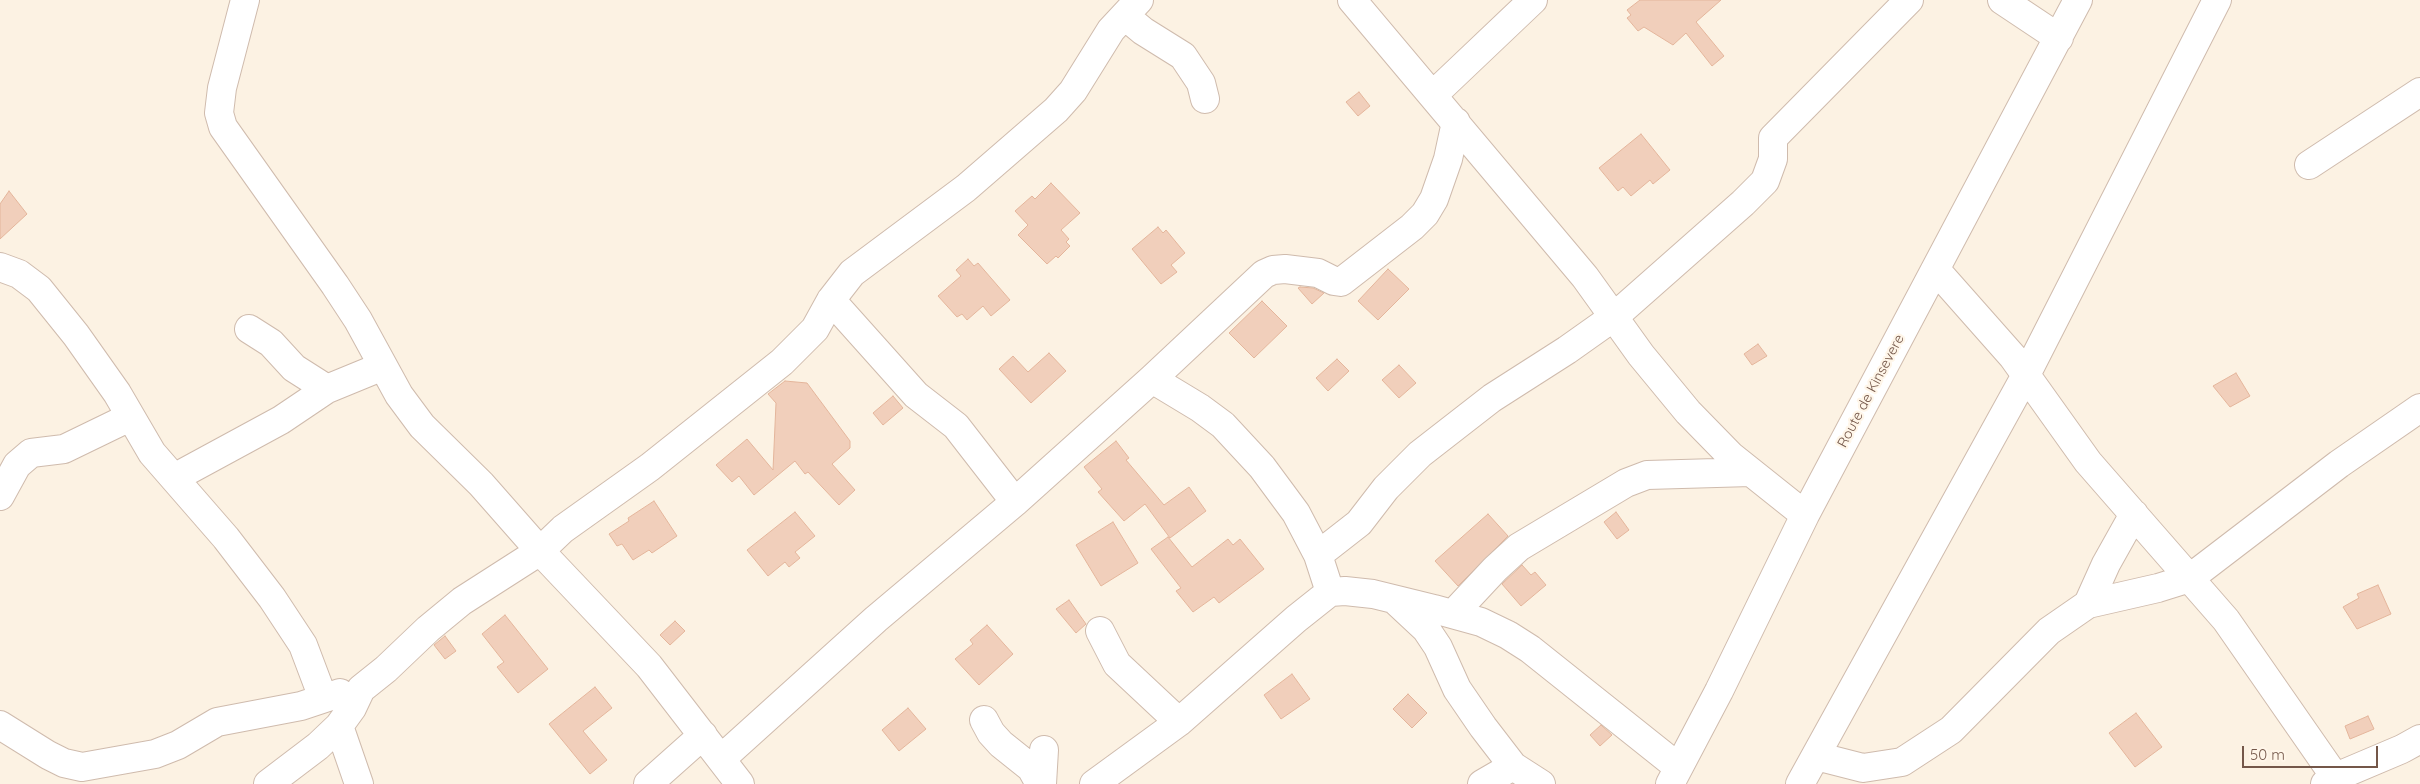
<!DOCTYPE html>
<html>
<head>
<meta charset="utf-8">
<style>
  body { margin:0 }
  #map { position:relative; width:2420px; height:784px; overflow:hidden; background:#fcf2e3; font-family:Quicksand,sans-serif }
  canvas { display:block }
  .scale { position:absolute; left:2242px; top:746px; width:136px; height:22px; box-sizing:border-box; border:2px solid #745749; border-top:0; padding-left:6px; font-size:15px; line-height:18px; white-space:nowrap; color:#745749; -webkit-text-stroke:4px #fff6e9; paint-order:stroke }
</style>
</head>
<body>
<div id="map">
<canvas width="2420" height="784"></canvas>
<div class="scale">50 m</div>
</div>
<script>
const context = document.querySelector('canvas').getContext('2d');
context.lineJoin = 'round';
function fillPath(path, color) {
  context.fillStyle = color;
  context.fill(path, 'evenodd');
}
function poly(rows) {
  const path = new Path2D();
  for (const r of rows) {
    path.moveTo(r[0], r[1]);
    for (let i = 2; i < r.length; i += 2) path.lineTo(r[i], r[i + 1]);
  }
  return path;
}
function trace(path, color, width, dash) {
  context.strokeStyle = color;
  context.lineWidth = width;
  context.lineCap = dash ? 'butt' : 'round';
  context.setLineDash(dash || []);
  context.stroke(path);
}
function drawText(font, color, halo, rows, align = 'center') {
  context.font = font + ' Quicksand,sans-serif';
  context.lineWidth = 4.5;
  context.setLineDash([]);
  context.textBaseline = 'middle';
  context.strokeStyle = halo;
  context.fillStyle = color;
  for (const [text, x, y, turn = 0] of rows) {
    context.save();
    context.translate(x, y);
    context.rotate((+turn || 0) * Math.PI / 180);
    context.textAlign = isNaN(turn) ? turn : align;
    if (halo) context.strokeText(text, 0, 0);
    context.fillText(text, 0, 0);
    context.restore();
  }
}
const building = poly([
  [1640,0,1721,0,1696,22,1724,56,1712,66,1686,33,1673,45,1644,27,1638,31,1627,18,1631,15,1627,10,1640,0],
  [1359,92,1370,106,1358,116,1346,102,1359,92],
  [1641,134,1670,170,1653,184,1650,180,1631,196,1623,187,1618,191,1599,168,1641,134],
  [1051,183,1080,213,1061,230,1069,239,1066,242,1070,246,1058,258,1056,256,1047,264,1018,235,1028,225,1015,211,1032,196,1035,199,1051,183],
  [9,191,27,214,0,239,0,204,9,191],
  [1158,227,1163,233,1166,230,1185,253,1171,265,1177,272,1161,284,1132,249,1158,227],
  [968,259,974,266,978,263,1010,300,991,316,983,306,967,320,962,314,957,317,938,296,961,276,956,270,968,259],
  [1388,269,1409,289,1378,320,1358,301,1388,269],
  [1300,287,1313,288,1324,293,1312,304,1298,288,1300,287],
  [1262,301,1287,326,1254,358,1229,333,1262,301],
  [1758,344,1767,356,1752,365,1744,354,1758,344],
  [1049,353,1066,371,1031,403,999,369,1013,356,1028,372,1049,353],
  [1337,359,1349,371,1328,391,1316,378,1337,359],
  [1399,365,1416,383,1399,398,1382,380,1399,365],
  [2236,373,2250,396,2230,407,2213,386,2236,373],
  [785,381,807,383,850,441,850,448,832,464,855,490,839,505,808,472,805,474,795,461,754,495,739,476,732,482,716,465,747,439,773,470,776,403,768,394,785,381],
  [893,396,903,408,883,425,873,413,893,396],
  [1116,441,1129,458,1126,460,1164,505,1189,487,1206,511,1170,538,1145,504,1124,521,1098,492,1102,489,1084,467,1116,441],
  [654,501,677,536,652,553,649,550,633,560,622,544,617,546,609,534,629,521,628,518,654,501],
  [795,512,815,536,795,552,800,558,789,567,785,562,768,576,747,550,795,512],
  [1616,512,1629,530,1617,539,1604,522,1616,512],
  [1488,514,1508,536,1458,586,1435,561,1488,514],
  [1113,522,1138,563,1101,586,1076,545,1113,522],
  [1168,537,1192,567,1228,539,1233,545,1240,539,1264,569,1219,603,1214,597,1193,612,1176,591,1181,588,1151,549,1168,537],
  [1522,565,1531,575,1535,572,1546,585,1521,606,1502,584,1522,565],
  [2378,585,2391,614,2357,629,2343,607,2359,598,2357,594,2378,585],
  [1069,600,1086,624,1076,633,1056,609,1069,600],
  [505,615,548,669,518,693,497,667,504,662,482,634,505,615],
  [675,621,685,631,670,645,660,635,675,621],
  [987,625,1013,654,979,685,955,659,973,644,970,640,987,625],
  [445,636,456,651,445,659,434,645,445,636],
  [1292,674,1310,699,1281,719,1264,695,1292,674],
  [595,687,612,708,583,731,607,760,590,774,549,724,595,687],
  [1408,694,1427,713,1412,728,1393,709,1408,694],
  [908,708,926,729,899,751,882,730,908,708],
  [2136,713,2162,747,2135,767,2109,733,2136,713],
  [2368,716,2374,729,2350,739,2345,726,2368,716],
  [1601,725,1612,735,1600,746,1590,735,1601,725]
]);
fillPath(building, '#f1cfbb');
trace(building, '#e4b59b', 1);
const minor = poly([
  [245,0,222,88,219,113,223,127,335,285,358,320,399,395,422,426,481,484,540,551,649,666,740,784],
  [1352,0,1585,277,1641,355,1688,412,1731,456,1805,515],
  [2002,0,2059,38],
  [1125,16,1143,31,1183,56,1201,83,1205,99],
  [1433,95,1533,0],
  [2309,165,2420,92],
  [0,267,19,274,39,289,76,335,117,393,152,453,226,538,272,598,303,645,323,698],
  [1936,270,2013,357,2088,462,2226,620,2340,784],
  [831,300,916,395,956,426,1015,502],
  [249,329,271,343,294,368,327,389],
  [1152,379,1200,408,1223,425,1262,467,1296,513,1318,555,1330,592],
  [174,478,281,420,327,389,383,366],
  [0,496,17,465,31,453,64,449,130,417],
  [1318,555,1359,523,1386,488,1420,454,1492,398,1567,350,1615,316,1743,203,1765,181,1773,159,1773,138,1909,0],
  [1396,601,1426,629,1438,647,1457,689,1483,727,1513,766,1541,784],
  [2088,604,2106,564,2134,514],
  [1453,614,1495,569,1519,547,1626,483,1647,475,1751,472],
  [1100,631,1117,664,1179,722],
  [984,720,991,733,1001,744,1031,768,1040,784],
  [0,725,48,755,64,763,82,767,155,754,178,745,217,722,301,706,340,693],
  [339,726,359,784],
  [1816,756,1863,768,1902,762,1951,730,2049,631,2088,604,2158,588,2190,578,2339,464,2420,408],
  [721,759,876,619,1015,502,1152,379,1264,274,1273,270,1285,269,1318,273,1334,281,1341,282,1412,227,1425,214,1434,199,1448,159,1456,122],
  [268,784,318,746,339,726,352,708,361,689,386,669,428,629,462,601,540,551,563,529,650,467,782,362,815,329,831,300,852,273,966,188,1056,110,1073,91,1111,30,1139,0],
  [648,784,703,735],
  [1042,784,1044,750],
  [1094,784,1179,722,1296,619,1330,592,1345,591,1373,594,1434,609,1481,622,1508,635,1530,649,1678,767],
  [1482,784,1513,766],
  [1670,784,1719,691,1805,515,2078,0],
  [1800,784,2026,375,2217,0],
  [2325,784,2336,777,2402,749,2420,739]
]);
trace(minor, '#cfbbad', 30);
trace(minor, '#fff', 28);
drawText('14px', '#745749', '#fff6e9', [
  ["Route de Kinsevere",1871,391,-62]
]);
</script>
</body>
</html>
